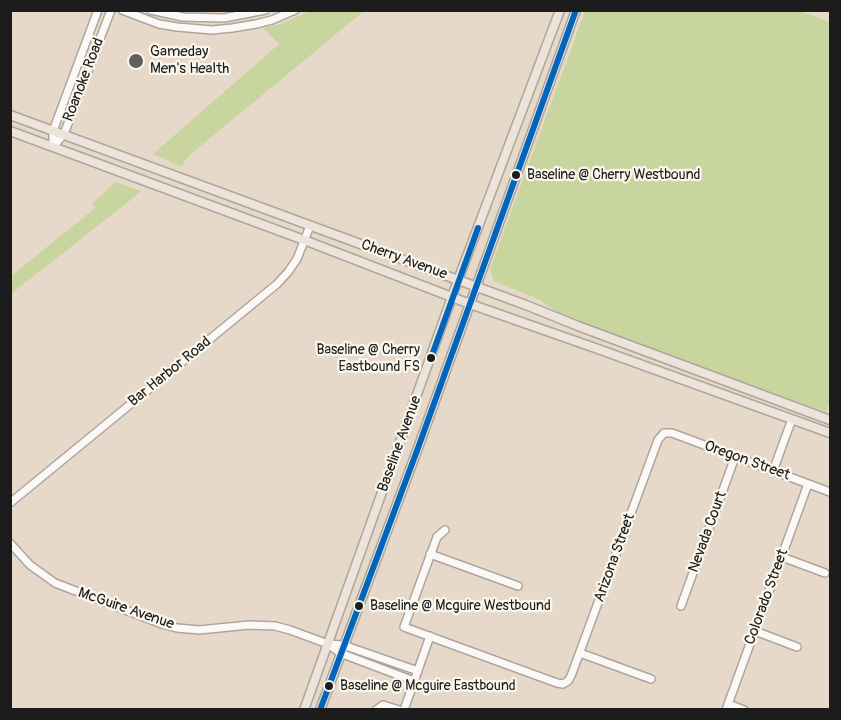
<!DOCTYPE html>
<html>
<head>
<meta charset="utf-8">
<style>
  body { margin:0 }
  #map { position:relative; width:841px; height:720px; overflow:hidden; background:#e7d9ca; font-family:Pangolin,sans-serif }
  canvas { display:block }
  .frame { position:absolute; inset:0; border:12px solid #1c1c1c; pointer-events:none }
</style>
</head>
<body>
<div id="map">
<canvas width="841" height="720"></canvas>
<div class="frame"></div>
</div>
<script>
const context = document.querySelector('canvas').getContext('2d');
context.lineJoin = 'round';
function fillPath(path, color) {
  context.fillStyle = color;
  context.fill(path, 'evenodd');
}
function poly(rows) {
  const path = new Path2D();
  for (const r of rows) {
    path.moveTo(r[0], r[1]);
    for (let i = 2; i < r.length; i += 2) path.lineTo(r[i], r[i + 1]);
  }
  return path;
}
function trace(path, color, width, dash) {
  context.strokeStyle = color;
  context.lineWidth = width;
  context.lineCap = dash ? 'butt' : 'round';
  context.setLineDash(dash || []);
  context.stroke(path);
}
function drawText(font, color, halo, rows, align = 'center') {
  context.font = font + ' Pangolin,sans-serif';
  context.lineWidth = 4.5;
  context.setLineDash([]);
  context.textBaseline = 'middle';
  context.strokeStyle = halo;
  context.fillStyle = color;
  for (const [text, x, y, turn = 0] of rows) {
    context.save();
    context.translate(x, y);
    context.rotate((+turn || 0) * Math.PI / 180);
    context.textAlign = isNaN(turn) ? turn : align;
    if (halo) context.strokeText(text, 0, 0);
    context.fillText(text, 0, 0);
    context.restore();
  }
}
fillPath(poly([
  [310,11,364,11,191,154,185,160,182,167,153,154,279,44,263,28,281,24],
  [585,11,799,11,830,22,830,400,826,412,563,316,540,300,494,281,490,269],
  [115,182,142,191,11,294,11,276,95,208,92,204]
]), '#c9d59e');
const minor = poly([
  [122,10,159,24,177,27,212,30,232,28,256,24,272,20,295,10],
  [151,10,183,17,224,18,265,10],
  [53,147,64,134,111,10],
  [53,147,53,131,98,10],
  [773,471,792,419],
  [10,503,277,284,288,272,297,259,310,226],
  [445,530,437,537,404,627,557,683,563,684,568,681,571,676,658,440,664,433,672,433,830,492],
  [10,543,30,565,55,583,162,624,177,628,199,630,249,625,275,626,290,630,328,644,343,645,418,671],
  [430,554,518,586],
  [782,557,825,573],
  [681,606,735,457],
  [755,631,797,647],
  [328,644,340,653,414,681],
  [580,653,651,679],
  [728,704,744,710],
  [376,710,383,705,399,710],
  [404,710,430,636],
  [726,710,808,484]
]);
const major = poly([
  [10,115,526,305,578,326,830,420],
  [10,131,304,240,470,304,598,349,830,433],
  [304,710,458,280,560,10],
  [320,710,418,448,576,10]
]);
trace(minor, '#aea59b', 10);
trace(major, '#aea59b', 11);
trace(minor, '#fbf9f7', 7);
trace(major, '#ece3db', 8);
trace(poly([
  [431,358,478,228],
  [320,710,418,448,576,10]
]), '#0065bd', 6);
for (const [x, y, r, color] of [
  [136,61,8,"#635e59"],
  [516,175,5,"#1c1c1c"],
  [431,358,5,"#1c1c1c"],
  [359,606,5,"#1c1c1c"],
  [329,686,5,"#1c1c1c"]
]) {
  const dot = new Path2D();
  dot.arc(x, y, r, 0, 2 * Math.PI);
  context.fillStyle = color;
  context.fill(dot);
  trace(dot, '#fbf7ec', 2);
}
drawText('14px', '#1c1c1c', '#fbf7ec', [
  ["Baseline @ Cherry Westbound",527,175],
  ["Baseline @ Cherry",420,350,"right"],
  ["Eastbound FS",420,367,"right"],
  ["Baseline @ Mcguire Westbound",370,606],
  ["Baseline @ Mcguire Eastbound",340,686]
], 'left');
drawText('15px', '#1c1c1c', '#fbf7ec', [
  ["Gameday",150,52],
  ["Men's Health",150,69]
], 'left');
drawText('15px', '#1c1c1c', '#fbf7ec', [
  ["Roanoke Road",84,80,-69],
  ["Cherry Avenue",404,260,20],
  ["Bar Harbor Road",170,372,-39],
  ["Baseline Avenue",400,444,-70],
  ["Oregon Street",747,461,20],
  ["Nevada Court",708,532,-70],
  ["Arizona Street",615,558,-70],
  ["Colorado Street",767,597,-70],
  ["McGuire Avenue",126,609,19]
]);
</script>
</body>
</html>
